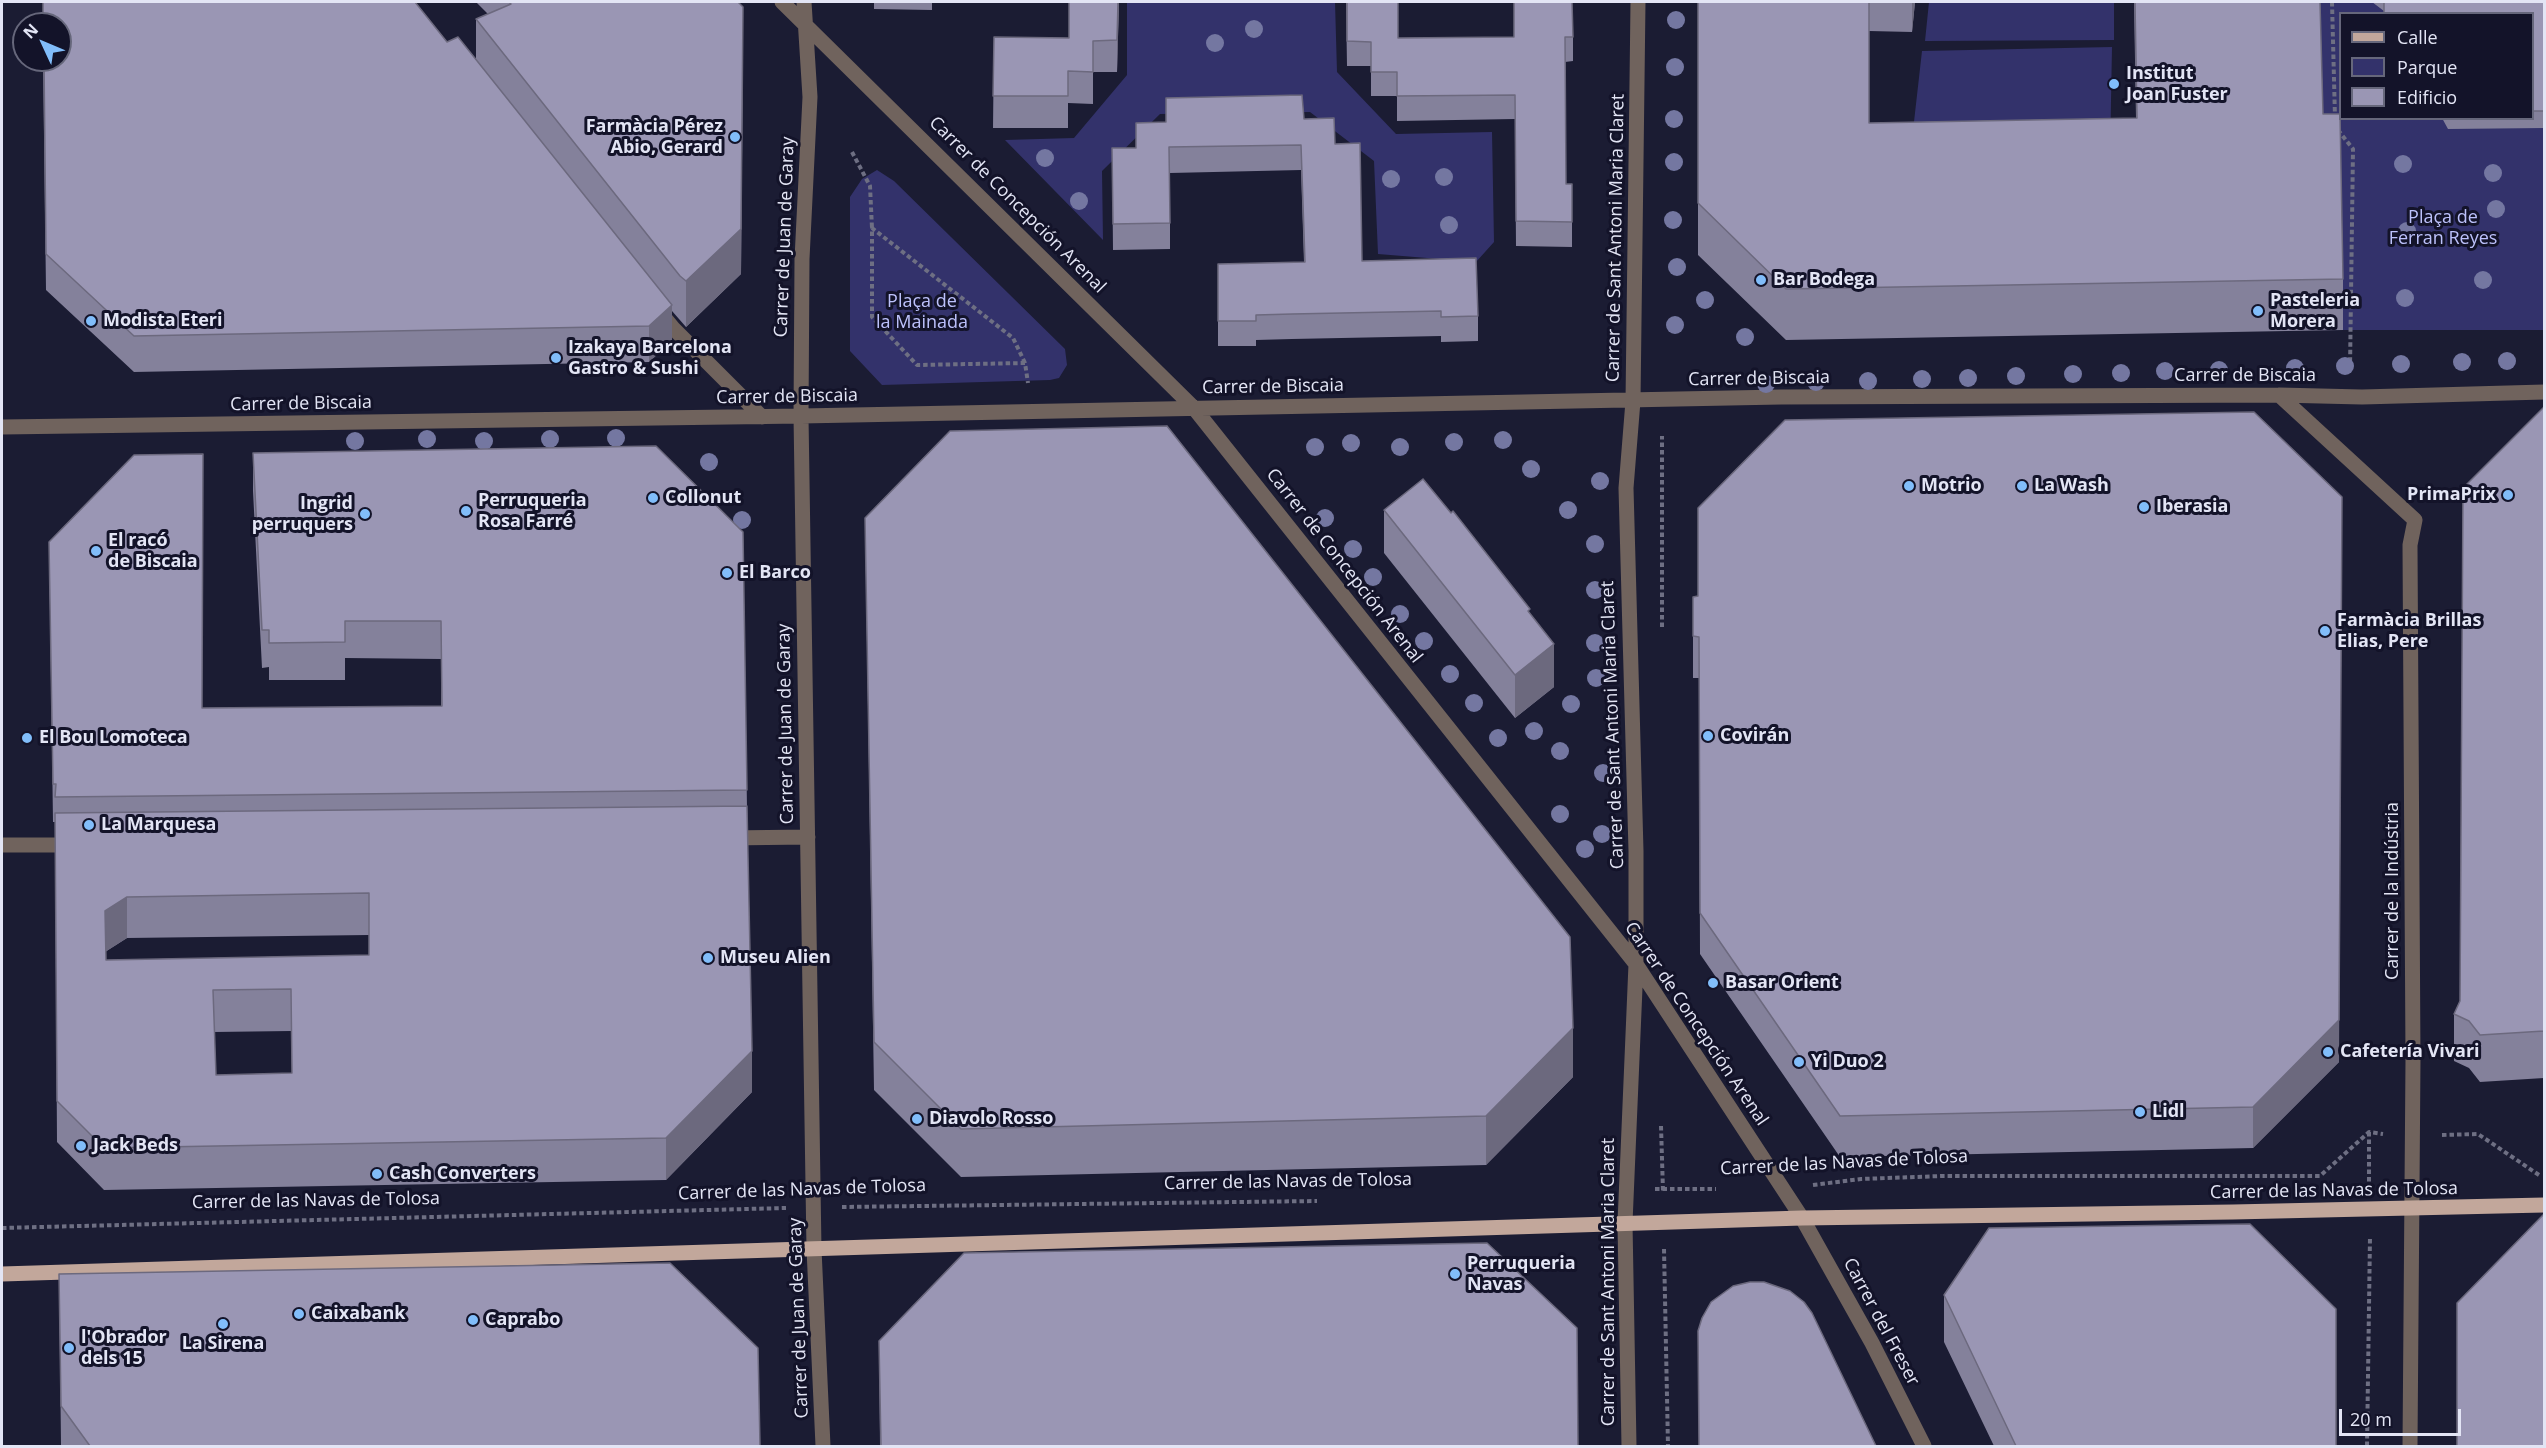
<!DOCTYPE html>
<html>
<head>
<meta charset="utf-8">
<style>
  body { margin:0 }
  #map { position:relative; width:2546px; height:1448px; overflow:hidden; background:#1b1c33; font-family:"Open Sans",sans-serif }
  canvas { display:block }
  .frame { position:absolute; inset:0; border:3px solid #e3e5f5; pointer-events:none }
  .legend { position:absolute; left:2339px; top:12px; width:195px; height:108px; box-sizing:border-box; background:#131329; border:2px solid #66677b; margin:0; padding:8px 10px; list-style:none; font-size:18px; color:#e3e5f5 }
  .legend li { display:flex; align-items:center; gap:12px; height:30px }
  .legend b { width:30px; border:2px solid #66677b }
  .north { position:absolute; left:12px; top:12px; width:60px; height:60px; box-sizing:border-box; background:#131329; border:2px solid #66677b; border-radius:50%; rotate:314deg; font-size:16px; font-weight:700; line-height:24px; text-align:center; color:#e3e5f5 }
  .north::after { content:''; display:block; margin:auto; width:21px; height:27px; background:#81bdfa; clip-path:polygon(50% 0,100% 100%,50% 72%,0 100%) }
  .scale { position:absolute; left:2339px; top:1409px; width:122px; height:27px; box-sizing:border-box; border:3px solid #e3e5f5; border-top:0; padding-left:8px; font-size:18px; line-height:21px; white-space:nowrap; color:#e3e5f5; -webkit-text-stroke:4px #131329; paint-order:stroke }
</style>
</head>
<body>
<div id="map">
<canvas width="2546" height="1448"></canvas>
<div class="frame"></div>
<ul class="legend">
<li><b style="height:8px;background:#c2a79b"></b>Calle</li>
<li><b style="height:16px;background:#33326b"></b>Parque</li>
<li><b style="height:16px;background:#9a96b4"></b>Edificio</li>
</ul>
<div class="north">N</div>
<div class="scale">20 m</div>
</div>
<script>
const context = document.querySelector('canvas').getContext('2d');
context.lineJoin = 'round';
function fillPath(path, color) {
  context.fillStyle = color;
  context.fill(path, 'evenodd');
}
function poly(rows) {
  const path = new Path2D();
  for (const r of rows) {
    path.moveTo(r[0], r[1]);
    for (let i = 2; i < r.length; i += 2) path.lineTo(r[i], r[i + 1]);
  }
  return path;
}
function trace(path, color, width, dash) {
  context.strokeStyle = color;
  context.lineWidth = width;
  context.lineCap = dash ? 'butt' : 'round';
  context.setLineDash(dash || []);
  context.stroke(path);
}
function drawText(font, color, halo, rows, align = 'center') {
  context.font = font + ' "Open Sans",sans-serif';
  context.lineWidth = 6;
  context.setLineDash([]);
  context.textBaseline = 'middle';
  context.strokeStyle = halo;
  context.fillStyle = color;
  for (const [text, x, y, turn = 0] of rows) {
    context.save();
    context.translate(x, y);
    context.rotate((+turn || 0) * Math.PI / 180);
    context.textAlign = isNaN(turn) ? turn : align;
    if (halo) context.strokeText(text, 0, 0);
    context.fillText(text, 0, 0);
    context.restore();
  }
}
fillPath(poly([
  [1127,2,1335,2,1337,72,1396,134,1492,132,1494,242,1476,262,1378,254,1374,161,1310,112,1160,114,1102,171,1103,240,1005,140,1074,138,1127,75],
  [1929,2,2114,2,2114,40,1925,41],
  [2320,2,2544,2,2544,330,2343,330,2341,166,2323,166],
  [2340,14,2532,14,2532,118,2340,118],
  [2112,47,2110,155,1910,157,1922,51],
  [877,170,894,181,1065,349,1067,365,1059,378,1050,380,882,385,850,351,850,197,862,179]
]), '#33326b');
trace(poly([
  [2332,2,2335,118],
  [2338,130,2353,149,2350,369],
  [852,152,870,186,872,228],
  [1025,363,1013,338,872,228,872,317,917,365,1025,363,1028,383],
  [1662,627,1662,436],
  [1661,1126,1663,1191],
  [2369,1132,2369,1182],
  [2442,1135,2478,1134,2539,1175],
  [1813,1185,1861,1179,1942,1176,2320,1176,2369,1132,2383,1134],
  [1655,1189,1716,1189],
  [842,1207,1317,1201],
  [2,1228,786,1208],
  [1664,1249,1668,1446],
  [2367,1446,2370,1237]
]), '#6e6f83', 4, [4.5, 3]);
trace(poly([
  [782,2,1194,408,1636,964,1802,1218,1872,1343,1924,1446],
  [804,2,810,97,802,259,801,416,814,1249,823,1446],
  [659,311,673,328,762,417],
  [2279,395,2415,520,2410,545,2413,1059,2410,1446],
  [2,427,801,416,1781,397,2279,395,2362,397,2544,392],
  [727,838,808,837],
  [2,845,73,845],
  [1629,1446,1625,1223,1636,964,1636,851,1626,488,1633,401,1638,2]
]), '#70635d', 15);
trace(poly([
  [2,1274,1802,1218,2233,1212,2544,1205]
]), '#c2a79b', 15);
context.fillStyle = '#7477a1';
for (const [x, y] of [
  [1676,20],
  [1254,29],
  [1215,43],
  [1675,67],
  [1674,119],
  [1045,158],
  [1674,162],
  [2403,164],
  [2493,173],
  [1444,177],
  [1391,179],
  [1079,201],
  [2496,209],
  [1673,220],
  [1449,225],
  [2407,231],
  [1677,267],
  [2483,280],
  [2405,298],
  [1705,300],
  [1675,325],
  [1745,337],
  [2507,361],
  [2462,362],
  [2401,364],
  [2345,366],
  [2295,368],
  [2219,370],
  [2165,371],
  [2121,373],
  [2073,374],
  [2016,376],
  [1968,378],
  [1922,379],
  [1868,381],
  [1816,382],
  [1766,384],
  [616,438],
  [427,439],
  [550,439],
  [1503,440],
  [355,441],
  [484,441],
  [1454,442],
  [1351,443],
  [1315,447],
  [1400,447],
  [709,462],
  [1531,469],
  [1600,481],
  [1568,510],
  [1325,518],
  [742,520],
  [1595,544],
  [1353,549],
  [1373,577],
  [1595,590],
  [1400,614],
  [1424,641],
  [1595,643],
  [1450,674],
  [1596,678],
  [1474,703],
  [1571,704],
  [1534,731],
  [1498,738],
  [1560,751],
  [1603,773],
  [1560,814],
  [1602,834],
  [1585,849]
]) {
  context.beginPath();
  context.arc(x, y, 9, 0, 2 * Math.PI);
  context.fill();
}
fillPath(poly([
  [43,2,415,2,447,42,476,60,476,19,488,14,476,2,738,2,743,53,741,274,686,327,672,311,672,341,649,362,134,372,46,290,43,60,60,60,60,24,43,24],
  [874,2,932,2,932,10,874,9],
  [1119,2,1117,72,1093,72,1093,104,1068,103,1068,128,993,128,994,37,1069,38],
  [1346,2,1398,38,1573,37,1573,61,1565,62,1566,184,1572,184,1572,247,1516,246,1515,119,1397,121,1397,96,1371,96,1371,66,1347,66],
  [1698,2,1915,2,1912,32,1869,31,1869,123,2136,118,2134,2,2320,2,2323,114,2343,279,2343,330,1786,340,1698,255],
  [2372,2,2544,2,2544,128,2448,129,2442,118,2532,118,2532,14,2384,11],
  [1304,119,1335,144,1362,261,1478,316,1478,341,1441,342,1441,336,1292,339,1256,340,1256,346,1218,346,1218,264,1304,262,1301,170,1170,173,1170,249,1113,250,1112,148,1136,148],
  [2544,407,2544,1078,2480,1082,2469,1068,2454,1061,2454,1014,2460,1001],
  [253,453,743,532,747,809,752,1092,666,1180,104,1190,57,1142,55,822,53,822,49,542,202,708,441,706,441,659,345,658,345,680,269,680,269,667,262,668,253,491],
  [369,935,369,955,106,960,105,952,127,938],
  [291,1031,292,1073,216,1075,214,1032],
  [1384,510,1530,614,1554,687,1515,718,1384,553],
  [865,518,1573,1077,1486,1165,961,1177,874,1090],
  [1693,597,2339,1062,2253,1148,1840,1157,1700,954,1699,678,1693,678],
  [59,1274,760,1446,62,1446,61,1445],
  [1944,1295,2336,1446,1994,1446,1944,1342],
  [879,1341,1578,1446,880,1446]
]), '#84819b');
fillPath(poly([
  [1118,2,1119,2,1117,72,1117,40],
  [1912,2,1915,2,1912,32],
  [743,7,741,274,686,327,686,281],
  [672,305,672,341,649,362,649,326],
  [2342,497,2339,1062,2253,1148,2253,1107],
  [1554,644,1554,687,1515,718,1515,675],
  [127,897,127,938,105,952,105,911],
  [1573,1028,1573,1077,1486,1165,1486,1116],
  [752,1051,752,1092,666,1180,666,1138]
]), '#6c697e');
const building = poly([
  [43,2,415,2,447,42,458,37,672,305,649,326,134,336,46,254,44,60,60,60,60,24,43,24,43,2],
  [509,2,738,2,743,7,741,229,686,281,680,276,476,19,511,4,509,2],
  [1069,2,1118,2,1117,40,1093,41,1093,72,1068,71,1068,96,993,96,994,37,1069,38,1069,2],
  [1347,2,1398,2,1398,38,1514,37,1514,2,1572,2,1573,37,1565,37,1566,184,1572,184,1572,222,1516,221,1515,95,1397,96,1397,72,1371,72,1371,42,1347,41,1347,2],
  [1698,2,1869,2,1869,123,2137,118,2135,2,2320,2,2323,114,2340,114,2343,279,1786,289,1698,203,1698,2],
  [2384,2,2544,2,2544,111,2532,111,2532,14,2384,14,2384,2],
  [1302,95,1304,119,1334,118,1335,144,1360,143,1362,261,1476,258,1478,316,1441,317,1441,311,1292,314,1256,315,1256,321,1218,321,1218,264,1305,262,1301,145,1169,147,1170,223,1113,224,1112,148,1136,148,1136,123,1166,122,1166,98,1302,95],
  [2544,407,2544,1031,2480,1035,2469,1021,2454,1014,2460,1001,2463,488,2544,407],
  [2254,412,2342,497,2339,1020,2253,1107,1840,1116,1700,913,1699,637,1693,636,1693,597,1698,596,1698,508,1785,420,2254,412],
  [1167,426,1570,937,1573,1028,1486,1116,961,1129,874,1042,865,518,950,431,1167,426],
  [656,446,743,532,747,790,55,797,56,784,53,784,49,542,134,455,203,454,202,708,442,706,441,621,345,621,345,642,269,643,269,630,262,630,253,453,656,446],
  [1423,479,1451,513,1453,511,1530,609,1528,611,1554,644,1515,675,1384,510,1423,479],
  [747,806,752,1051,666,1138,104,1148,57,1101,55,813,747,806],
  [369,893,369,955,106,960,105,911,127,897,369,893],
  [291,989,292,1073,216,1075,213,990,291,989],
  [2544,1214,2544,1446,2457,1446,2457,1303,2544,1214],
  [2250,1224,2336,1309,2336,1446,2016,1446,1944,1295,1989,1228,2250,1224],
  [1487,1243,1577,1328,1578,1446,881,1446,879,1341,964,1253,1487,1243],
  [670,1263,758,1348,760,1446,90,1446,61,1406,59,1274,670,1263],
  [1750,1282,1764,1282,1790,1291,1804,1302,1812,1313,1876,1446,1699,1446,1698,1331,1702,1318,1711,1302,1733,1286,1750,1282]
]);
fillPath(building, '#9a96b4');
trace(building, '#6c697e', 1.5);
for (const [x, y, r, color] of [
  [2114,84,6,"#81bdfa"],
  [735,137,6,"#81bdfa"],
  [1761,280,6,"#81bdfa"],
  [2258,311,6,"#81bdfa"],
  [91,321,6,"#81bdfa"],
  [556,358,6,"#81bdfa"],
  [1909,486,6,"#81bdfa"],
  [2022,486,6,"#81bdfa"],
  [2508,495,6,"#81bdfa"],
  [653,498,6,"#81bdfa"],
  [2144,507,6,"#81bdfa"],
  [466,511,6,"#81bdfa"],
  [365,514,6,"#81bdfa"],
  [96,551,6,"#81bdfa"],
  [727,573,6,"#81bdfa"],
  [2325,631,6,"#81bdfa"],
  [1708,736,6,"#81bdfa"],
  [27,738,6,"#81bdfa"],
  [89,825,6,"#81bdfa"],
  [708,958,6,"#81bdfa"],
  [1713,983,6,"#81bdfa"],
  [2328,1052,6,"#81bdfa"],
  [1799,1062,6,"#81bdfa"],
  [2140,1112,6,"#81bdfa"],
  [917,1119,6,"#81bdfa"],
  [81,1146,6,"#81bdfa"],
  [377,1174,6,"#81bdfa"],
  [1455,1274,6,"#81bdfa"],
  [299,1314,6,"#81bdfa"],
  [473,1320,6,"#81bdfa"],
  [223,1324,6,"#81bdfa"],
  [69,1348,6,"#81bdfa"]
]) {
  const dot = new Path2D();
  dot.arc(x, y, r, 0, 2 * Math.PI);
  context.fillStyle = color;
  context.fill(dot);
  trace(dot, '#131329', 2);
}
drawText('bold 18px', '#e3e5f5', '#131329', [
  ["Institut",2126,74],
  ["Joan Fuster",2126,95],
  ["Farmàcia Pérez",723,127,"right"],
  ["Abio, Gerard",723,148,"right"],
  ["Bar Bodega",1773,280],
  ["Pasteleria",2270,301],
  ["Morera",2270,322],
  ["Modista Eteri",103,321],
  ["Izakaya Barcelona",568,348],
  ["Gastro & Sushi",568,369],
  ["Motrio",1921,486],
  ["La Wash",2034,486],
  ["PrimaPrix",2496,495,"right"],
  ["Collonut",665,498],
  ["Perruqueria",478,501],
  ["Rosa Farré",478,522],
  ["Ingrid",353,504,"right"],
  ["perruquers",353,525,"right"],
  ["Iberasia",2156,507],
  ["El racó",108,541],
  ["de Biscaia",108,562],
  ["El Barco",739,573],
  ["Farmàcia Brillas",2337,621],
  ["Elias, Pere",2337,642],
  ["Covirán",1720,736],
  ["El Bou Lomoteca",39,738],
  ["La Marquesa",101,825],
  ["Museu Alien",720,958],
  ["Basar Orient",1725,983],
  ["Cafetería Vivari",2340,1052],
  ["Yi Duo 2",1811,1062],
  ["Lidl",2152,1112],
  ["Diavolo Rosso",929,1119],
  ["Jack Beds",93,1146],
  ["Cash Converters",389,1174],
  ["Perruqueria",1467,1264],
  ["Navas",1467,1285],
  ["Caixabank",311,1314],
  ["Caprabo",485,1320],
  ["l'Obrador",81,1338],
  ["dels 15",81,1359],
  ["La Sirena",223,1344,"center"]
], 'left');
drawText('18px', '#e3e5f5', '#131329', [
  ["Carrer de Concepción Arenal",1017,205,45],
  ["Carrer de Juan de Garay",785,237,-88],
  ["Carrer de Sant Antoni Maria Claret",1616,238,-89],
  ["Carrer de Biscaia",2245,376],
  ["Carrer de Biscaia",1759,379,-1],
  ["Carrer de Biscaia",1273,387,-1],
  ["Carrer de Biscaia",787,397,-1],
  ["Carrer de Biscaia",301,404,-1],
  ["Carrer de Concepción Arenal",1344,566,52],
  ["Carrer de Juan de Garay",786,724,-91],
  ["Carrer de Sant Antoni Maria Claret",1613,725,-92],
  ["Carrer de la Indústria",2393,891,-90],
  ["Carrer de Concepción Arenal",1696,1024,56],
  ["Carrer de las Navas de Tolosa",1844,1163,-3],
  ["Carrer de las Navas de Tolosa",1288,1182,-1],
  ["Carrer de las Navas de Tolosa",802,1190,-2],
  ["Carrer de las Navas de Tolosa",2334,1191,-1],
  ["Carrer de las Navas de Tolosa",316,1201,-1],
  ["Carrer de Sant Antoni Maria Claret",1609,1282,-90],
  ["Carrer de Juan de Garay",799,1318,-92],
  ["Carrer del Freser",1881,1322,62]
]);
drawText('18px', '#bcc1fb', '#131329', [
  ["Plaça de",2443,218],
  ["Ferran Reyes",2443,239],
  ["Plaça de",922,302],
  ["la Mainada",922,323]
]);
</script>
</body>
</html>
